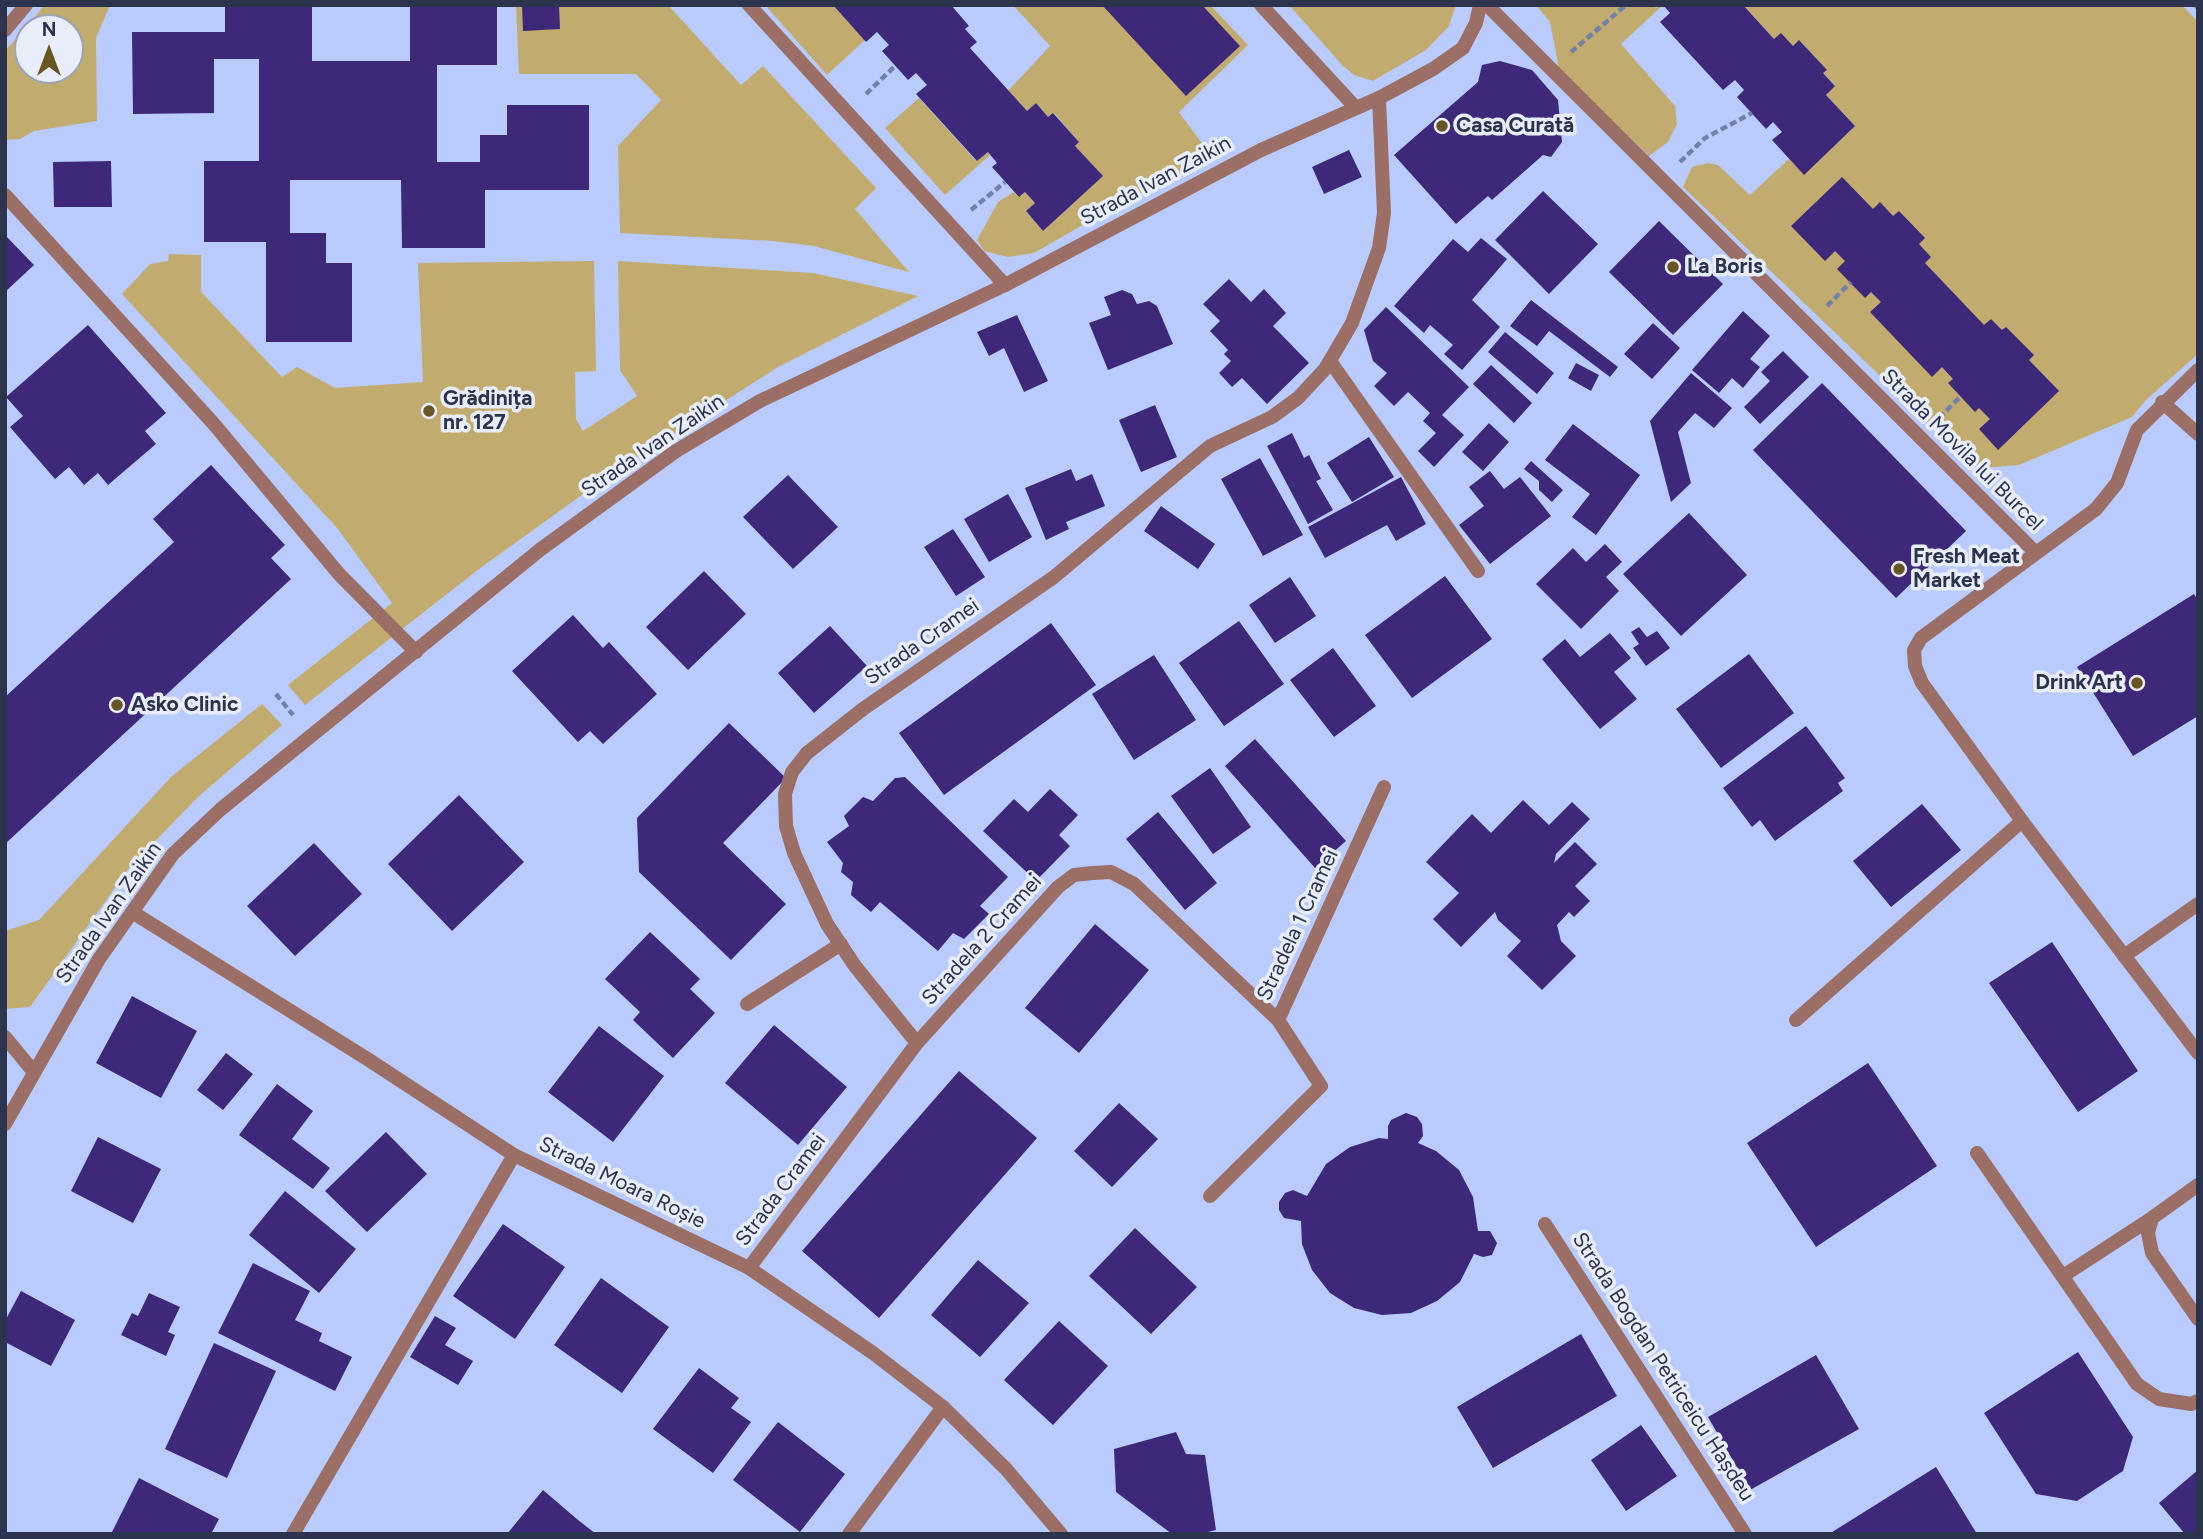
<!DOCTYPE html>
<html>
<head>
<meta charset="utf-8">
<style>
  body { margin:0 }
  #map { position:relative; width:2203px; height:1539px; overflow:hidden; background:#b9cbff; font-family:Figtree,sans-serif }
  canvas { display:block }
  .frame { position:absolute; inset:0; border:7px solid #2b334d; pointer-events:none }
  .north { position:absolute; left:14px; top:14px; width:70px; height:70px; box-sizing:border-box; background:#e8edfa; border:2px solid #9ca3b5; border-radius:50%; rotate:0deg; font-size:19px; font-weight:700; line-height:28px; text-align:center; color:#2b334d }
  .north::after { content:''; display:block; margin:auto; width:24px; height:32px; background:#675523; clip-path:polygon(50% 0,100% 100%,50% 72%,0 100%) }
</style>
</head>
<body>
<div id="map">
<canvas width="2203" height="1539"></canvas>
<div class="frame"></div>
<div class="north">N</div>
</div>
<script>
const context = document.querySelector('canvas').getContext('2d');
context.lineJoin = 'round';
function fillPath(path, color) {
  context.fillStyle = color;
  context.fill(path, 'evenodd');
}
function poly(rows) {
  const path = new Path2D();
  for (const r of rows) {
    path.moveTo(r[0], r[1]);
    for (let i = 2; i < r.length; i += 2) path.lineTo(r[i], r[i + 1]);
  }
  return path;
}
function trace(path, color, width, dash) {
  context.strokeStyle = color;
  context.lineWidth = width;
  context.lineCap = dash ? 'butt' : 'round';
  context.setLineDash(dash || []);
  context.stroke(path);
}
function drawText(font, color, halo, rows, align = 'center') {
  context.font = font + ' Figtree,sans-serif';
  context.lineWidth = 7;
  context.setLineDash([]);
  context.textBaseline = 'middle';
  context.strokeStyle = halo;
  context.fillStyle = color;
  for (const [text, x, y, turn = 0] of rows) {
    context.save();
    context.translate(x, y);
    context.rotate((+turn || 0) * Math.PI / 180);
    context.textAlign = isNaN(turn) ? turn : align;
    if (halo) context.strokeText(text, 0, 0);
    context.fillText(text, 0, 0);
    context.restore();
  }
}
fillPath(poly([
  [45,5,110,5,96,38,97,121,34,131,20,139,5,140,5,51],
  [28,28,70,28,70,70,28,70],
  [516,5,668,5,741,85,763,66,876,188,855,209,909,272,814,246,773,241,620,233,618,146,661,100,636,74,519,74],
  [833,5,865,40,827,75,766,6],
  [1013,5,1210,5,1248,45,1179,112,1212,157,1116,206,1034,253,1008,257,984,251,977,240,998,202,1014,192,1019,197,1025,192,1035,203,1026,211,1043,231,1102,176,1075,146,1079,142,1054,113,1048,117,1036,103,1027,111,1008,91,1050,46],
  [1289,5,1456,5,1449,26,1426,50,1373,81,1354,75,1342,65],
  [1536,5,1653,5,1656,8,1663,5,1621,44,1675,106,1677,124,1668,142,1649,156,1559,69,1550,22],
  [1743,5,2182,5,2198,22,2198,354,2146,400,2132,417,2019,465,1982,468,1970,462,1683,187,1692,167,1708,163,1718,165,1750,195,1789,159,1804,174,1855,126,1826,95,1835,85,1823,73,1826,70,1800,41,1793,46,1774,39],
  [919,98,976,161,988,152,990,155,945,195,885,128],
  [169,254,201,255,201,292,282,377,297,367,335,388,423,382,418,263,594,261,596,371,575,372,576,419,583,431,637,396,620,370,618,261,813,273,918,296,778,367,611,474,479,569,305,705,288,685,392,603,337,528,122,294,150,264,168,261],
  [262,704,282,725,199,796,129,868,30,1007,5,1009,5,931,39,920,171,777]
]), '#c1ab6f');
fillPath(poly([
  [225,5,312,5,312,61,410,61,410,5,497,5,497,65,437,65,437,162,480,162,480,135,507,135,507,105,589,105,589,190,485,190,485,248,402,248,401,180,290,180,290,233,326,233,326,263,352,263,352,342,266,342,266,242,204,242,204,161,259,161,259,59,214,59,214,113,133,114,132,32,225,32],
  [522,5,559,5,560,29,523,31],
  [833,5,951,5,969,26,965,29,977,42,970,48,1027,111,1036,103,1048,117,1053,113,1079,142,1075,146,1103,176,1043,231,1026,211,1035,203,1025,192,1019,197,992,167,997,163,988,152,977,161,916,94,927,85,916,73,908,80,882,51,889,45,877,32,866,42],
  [1102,5,1202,5,1240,46,1186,96],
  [1663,5,1743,5,1774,39,1781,33,1793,46,1799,40,1827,70,1823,73,1835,86,1826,95,1855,126,1804,175,1772,140,1782,132,1773,122,1766,129,1737,97,1744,90,1735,80,1723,90,1660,22,1670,13],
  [1500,61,1532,70,1558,100,1562,142,1551,157,1543,155,1492,200,1488,196,1456,224,1394,155,1478,82,1482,65],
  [1349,150,1362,177,1324,194,1312,167],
  [111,161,112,207,54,207,53,162],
  [1842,177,1873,209,1880,202,1893,216,1899,211,1925,238,1919,244,1931,257,1925,263,1984,325,1991,319,2002,330,2006,327,2034,355,2029,360,2059,391,1998,450,1979,429,1990,419,1979,408,1975,412,1948,383,1953,379,1942,367,1932,377,1870,312,1881,302,1871,292,1865,298,1837,269,1845,261,1835,251,1825,261,1791,226],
  [1543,191,1598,244,1549,294,1495,240],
  [1659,221,1723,284,1673,335,1609,272],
  [5,235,34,265,5,292],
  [1481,238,1507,259,1472,300,1500,327,1462,370,1444,354,1453,345,1430,325,1424,333,1394,306,1453,239,1468,252],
  [1229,279,1251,302,1264,289,1286,313,1273,326,1309,363,1267,404,1242,378,1232,387,1219,373,1231,361,1224,354,1228,350,1210,331,1220,321,1203,304],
  [1122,290,1132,294,1137,304,1149,301,1157,306,1173,344,1108,370,1089,323,1111,315,1104,297],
  [1531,300,1618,367,1610,377,1549,331,1537,346,1510,326],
  [1386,307,1469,387,1442,415,1464,435,1434,467,1418,451,1436,433,1423,421,1430,413,1408,392,1394,406,1374,386,1387,373,1373,361,1364,330],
  [1743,311,1770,336,1750,359,1760,367,1743,388,1732,378,1719,393,1692,370],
  [1017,315,1048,381,1024,392,1004,348,989,356,977,332],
  [1653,323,1680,348,1652,379,1624,354],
  [88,325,166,413,145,431,156,444,108,485,98,473,84,485,69,467,55,479,10,427,23,416,6,397],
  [1505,332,1554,373,1537,394,1488,352],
  [1783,351,1809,377,1760,424,1744,407,1770,381,1761,372],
  [1576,363,1599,375,1591,391,1568,378],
  [1491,365,1532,403,1514,423,1473,384],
  [1691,373,1732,408,1714,428,1695,413,1678,432,1691,483,1671,502,1650,421],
  [1822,383,1966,531,1896,598,1753,450],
  [1155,405,1177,457,1141,472,1119,420],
  [1489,423,1509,442,1483,471,1462,452],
  [1573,424,1640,475,1596,535,1572,517,1590,494,1545,460],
  [1292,433,1304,458,1309,455,1321,479,1316,481,1333,510,1308,524,1267,446],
  [1369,437,1394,477,1352,502,1327,463],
  [1260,458,1303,535,1263,556,1221,479],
  [1531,461,1563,490,1552,502,1539,490,1539,481,1524,469],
  [211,465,285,545,271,558,291,579,5,844,5,697,174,542,153,519],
  [1071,469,1076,481,1092,474,1105,506,1066,522,1069,529,1046,540,1025,488],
  [1490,471,1504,489,1520,477,1551,516,1490,564,1459,525,1484,506,1469,487],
  [788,475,838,527,793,569,743,517],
  [1401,477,1426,524,1396,541,1387,525,1325,558,1308,527],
  [1008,494,1032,537,989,562,964,519],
  [1161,506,1215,544,1198,569,1144,531],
  [1689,513,1747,575,1681,636,1623,574],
  [953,529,985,577,956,596,924,547],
  [1605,544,1622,562,1606,577,1619,591,1581,629,1536,584,1573,548,1586,562],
  [704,571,746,614,688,670,646,627],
  [1445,576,1492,639,1412,698,1365,635],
  [1290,577,1316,616,1275,643,1249,605],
  [2194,594,2198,600,2198,716,2133,756,2077,667],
  [573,615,603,648,609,642,657,694,603,744,590,731,578,742,512,671],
  [1239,621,1284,684,1224,726,1179,663],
  [1051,623,1096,685,944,795,899,733],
  [830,626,867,666,814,713,778,673],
  [1639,627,1647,637,1657,631,1670,648,1646,666,1633,648,1639,644,1631,632],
  [1610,633,1631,658,1614,672,1637,699,1600,729,1542,659,1565,639,1580,657],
  [1333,648,1376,706,1334,737,1290,680],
  [1749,654,1794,713,1721,768,1676,709],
  [1154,655,1196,720,1134,760,1092,694],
  [729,723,786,778,723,843,786,904,731,960,639,872,637,818],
  [1806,726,1845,778,1838,783,1843,791,1775,841,1760,820,1752,827,1723,788],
  [1255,739,1346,841,1315,868,1225,766],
  [1210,768,1251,827,1213,854,1171,796],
  [905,777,1008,877,980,906,989,914,964,939,953,933,938,951,880,902,871,912,851,895,853,882,841,872,843,863,827,842,849,826,844,816,863,797,873,801,895,778],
  [1050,789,1078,815,1059,835,1070,846,1036,881,983,831,1014,799,1028,812],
  [459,795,524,862,452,931,388,864],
  [1523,800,1549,825,1572,802,1590,819,1556,854,1554,863,1575,842,1597,864,1575,886,1590,901,1574,917,1569,912,1557,925,1561,941,1576,956,1542,990,1507,956,1521,941,1498,920,1495,912,1461,947,1433,919,1459,893,1426,862,1472,814,1491,833],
  [1922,804,1961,850,1891,907,1853,861],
  [1158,812,1217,883,1185,910,1126,839],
  [314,843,362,894,295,956,247,906],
  [1095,924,1149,970,1079,1053,1025,1008],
  [650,932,700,979,690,989,715,1013,673,1058,633,1020,640,1012,605,979],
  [2052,942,2138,1071,2078,1112,1989,983],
  [132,996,197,1031,161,1098,96,1063],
  [774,1025,847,1087,798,1145,725,1083],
  [599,1026,664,1076,613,1142,548,1092],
  [226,1053,253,1074,223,1110,197,1090],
  [1868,1063,1937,1166,1816,1247,1747,1143],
  [959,1071,1037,1138,879,1318,802,1251],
  [277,1084,313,1111,292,1139,330,1168,313,1189,239,1135],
  [1119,1103,1158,1139,1112,1187,1074,1151],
  [1406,1113,1417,1117,1422,1124,1423,1136,1418,1143,1436,1151,1459,1170,1473,1197,1478,1231,1490,1231,1497,1243,1492,1255,1483,1257,1474,1254,1460,1282,1437,1301,1411,1313,1382,1315,1354,1308,1330,1293,1312,1270,1302,1244,1301,1221,1284,1218,1279,1210,1279,1202,1285,1193,1293,1190,1307,1196,1326,1164,1350,1147,1379,1138,1388,1139,1388,1126,1391,1120],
  [386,1132,427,1174,367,1232,325,1191],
  [98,1137,161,1169,133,1223,71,1191],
  [285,1191,356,1249,319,1293,249,1235],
  [503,1224,565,1267,515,1339,453,1296],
  [1135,1228,1197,1287,1151,1334,1089,1276],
  [978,1260,1029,1303,980,1357,931,1315],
  [253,1263,310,1291,295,1320,322,1333,319,1341,352,1357,335,1391,218,1333],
  [601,1278,669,1327,622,1393,554,1345],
  [21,1291,75,1320,51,1366,5,1342,5,1321],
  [149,1293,180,1307,168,1332,175,1335,166,1356,121,1335,132,1313,138,1316],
  [435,1316,456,1328,445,1345,473,1361,458,1385,410,1357],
  [1059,1321,1108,1366,1053,1425,1004,1380],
  [1581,1334,1617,1396,1493,1468,1457,1407],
  [214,1343,276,1371,227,1478,165,1449],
  [2078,1352,2133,1437,2123,1471,2077,1501,2036,1494,1984,1413],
  [1816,1355,1859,1429,1750,1490,1708,1417],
  [699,1368,739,1398,731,1408,751,1422,713,1473,653,1429],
  [778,1422,845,1474,800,1532,733,1480],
  [1641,1425,1677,1476,1626,1511,1591,1460],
  [1176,1432,1186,1454,1205,1455,1216,1530,1200,1534,1172,1534,1116,1492,1114,1449],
  [1936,1467,1977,1534,1829,1534],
  [2198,1470,2198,1534,2185,1534,2159,1503],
  [139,1478,219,1519,211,1534,111,1534],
  [543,1490,578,1520,596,1534,507,1534]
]), '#3d287a');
trace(poly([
  [2195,5,2198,8],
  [1571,52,1626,5],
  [866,94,895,66],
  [1680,162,1705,138,1752,113],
  [971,210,1005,182],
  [1827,306,1851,282],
  [1939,418,1961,396],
  [276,694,293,715]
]), '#7380a7', 4.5, [7, 3.5]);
trace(poly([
  [749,5,1005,285],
  [1261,5,1356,108],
  [5,30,26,5],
  [5,195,213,423,339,574,416,652],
  [2162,402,2198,434],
  [2124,956,2198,904],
  [1796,1020,2022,821],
  [5,1037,33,1071],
  [1977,1153,2137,1384,2159,1399,2191,1404,2198,1401],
  [2063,1276,2152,1218],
  [849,1534,943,1407]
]), '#9b6e66', 14);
trace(poly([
  [1487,5,2035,552],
  [1330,361,1478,571],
  [2198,370,2137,430,2117,483,2096,509,1921,638,1914,650,1915,666,1922,683,2022,821,2198,1053],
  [132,912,369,1060,514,1155,749,1268,873,1353,943,1407,1006,1469,1061,1534],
  [747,1004,841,944],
  [917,1043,1058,887,1074,875,1093,873,1111,872,1134,884,1278,1020],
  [5,1124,99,959,173,854,221,809,541,549,676,451,760,401,1005,285,1261,150,1379,98,1433,69,1463,48,1476,23,1480,5],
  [2198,1185,2152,1218,2148,1233,2152,1253,2198,1319],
  [1210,1196,1321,1086,1278,1020,1384,787],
  [1545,1224,1745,1534],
  [749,1268,917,1043,855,966,827,924,794,853,786,826,785,794,792,772,807,753,863,709,1054,577,1210,446,1272,417,1298,398,1325,369,1352,323,1379,248,1384,213,1379,98],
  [293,1534,514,1155]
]), '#9b6e66', 14);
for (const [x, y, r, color] of [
  [1442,126,7,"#675523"],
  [1673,267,7,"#675523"],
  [429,411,7,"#675523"],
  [1899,569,7,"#675523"],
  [2137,683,7,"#675523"],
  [117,705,7,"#675523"]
]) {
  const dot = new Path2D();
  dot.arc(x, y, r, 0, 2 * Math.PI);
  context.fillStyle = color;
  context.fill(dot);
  trace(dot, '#e8edfa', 2.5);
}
drawText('bold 21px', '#2b334d', '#e8edfa', [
  ["Casa Curată",1456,126],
  ["La Boris",1687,267],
  ["Grădinița",443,399],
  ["nr. 127",443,423],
  ["Fresh Meat",1913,557],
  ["Market",1913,581],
  ["Drink Art",2123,683,"right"],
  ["Asko Clinic",131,705]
], 'left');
drawText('21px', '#2b334d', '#e8edfa', [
  ["Strada Ivan Zaikin",1156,181,-28],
  ["Strada Ivan Zaikin",653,446,-34],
  ["Strada Movila lui Burcel",1962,450,45],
  ["Strada Cramei",922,642,-35],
  ["Strada Ivan Zaikin",109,913,-55],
  ["Stradela 1 Cramei",1298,925,-65],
  ["Stradela 2 Cramei",982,940,-48],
  ["Strada Moara Roșie",622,1183,26],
  ["Strada Cramei",781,1190,-53],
  ["Strada Bogdan Petriceicu Hașdeu",1663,1367,57]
]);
</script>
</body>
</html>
